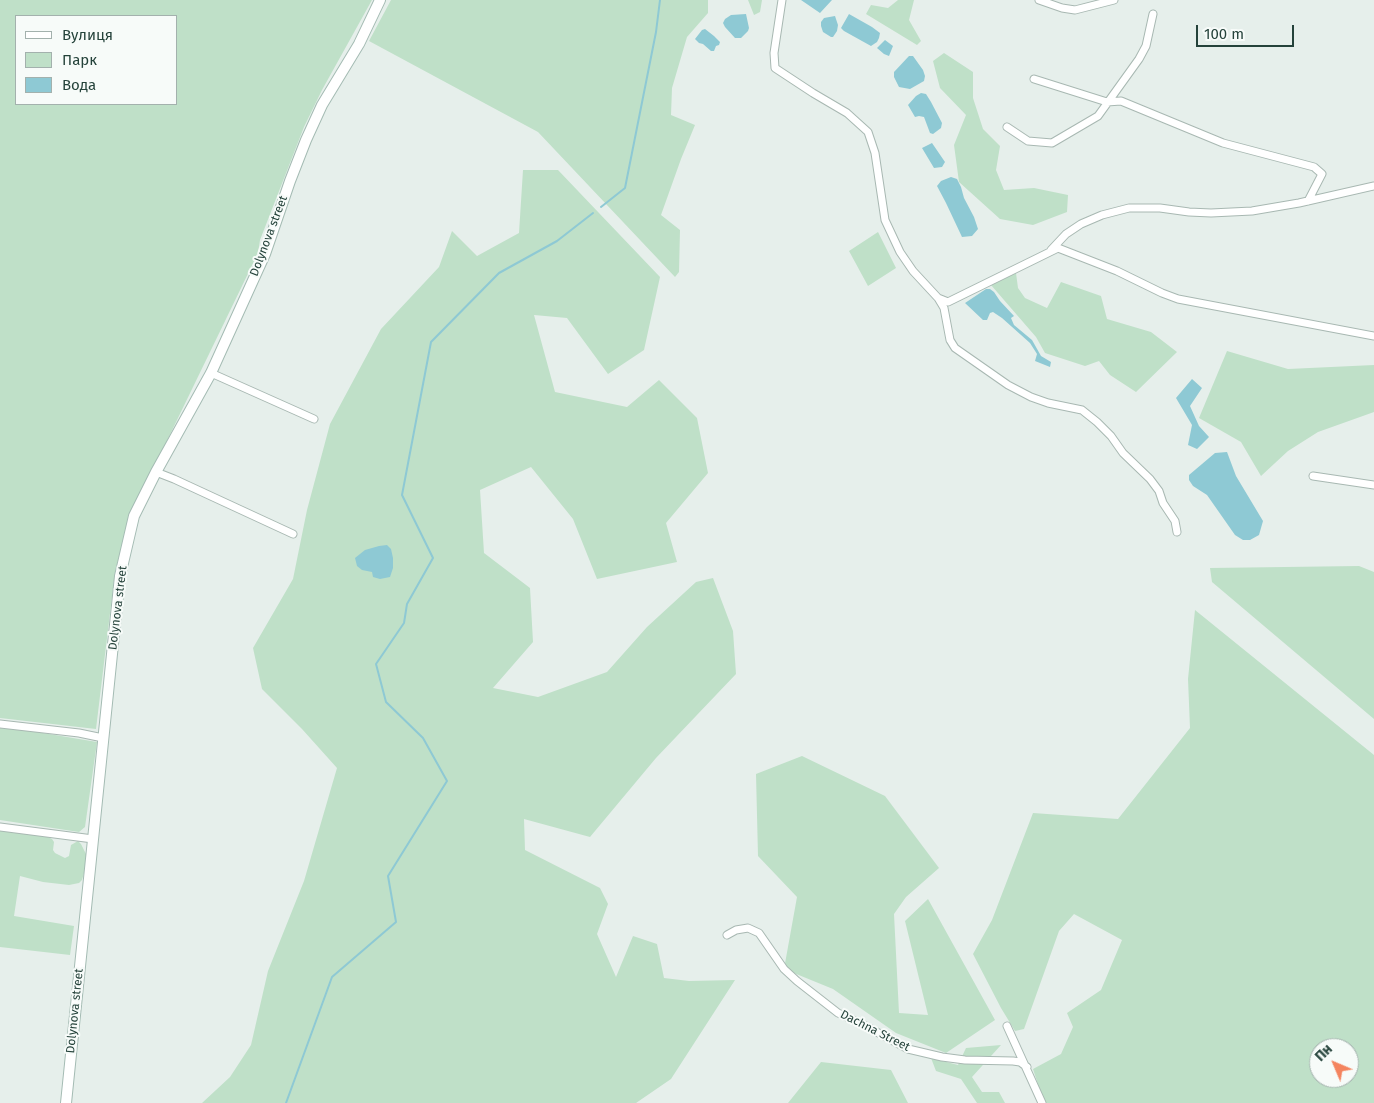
<!DOCTYPE html>
<html>
<head>
<meta charset="utf-8">
<style>
  body { margin:0 }
  #map { position:relative; width:1374px; height:1103px; overflow:hidden; background:#e6efeb; font-family:"Fira Sans",sans-serif }
  canvas { display:block }
  .legend { position:absolute; left:15px; top:15px; width:162px; height:90px; box-sizing:border-box; background:#f7fbf9; border:1px solid #a3b1ad; margin:0; padding:6px 9px; list-style:none; font-size:15px; color:#24423a }
  .legend li { display:flex; align-items:center; gap:10px; height:25px }
  .legend b { width:25px; border:1px solid #a3b1ad }
  .north { position:absolute; left:1309px; top:1038px; width:50px; height:50px; box-sizing:border-box; background:#f7fbf9; border:1px solid #a3b1ad; border-radius:50%; rotate:315deg; font-size:14px; font-weight:700; line-height:20px; text-align:center; color:#24423a }
  .north::after { content:''; display:block; margin:auto; width:18px; height:22px; background:#f4845f; clip-path:polygon(50% 0,100% 100%,50% 72%,0 100%) }
  .scale { position:absolute; left:1196px; top:25px; width:98px; height:22px; box-sizing:border-box; border:2px solid #24423a; border-top:0; padding-left:6px; font-size:15px; line-height:18px; white-space:nowrap; color:#24423a; -webkit-text-stroke:4px #f7fbf9; paint-order:stroke }
</style>
</head>
<body>
<div id="map">
<canvas width="1374" height="1103"></canvas>
<ul class="legend">
<li><b style="height:6px;background:#fff"></b>Вулиця</li>
<li><b style="height:14px;background:#bfe0c8"></b>Парк</li>
<li><b style="height:14px;background:#8ec9d4"></b>Вода</li>
</ul>
<div class="north">Пн</div>
<div class="scale">100 m</div>
</div>
<script>
const context = document.querySelector('canvas').getContext('2d');
context.lineJoin = 'round';
function fillPath(path, color) {
  context.fillStyle = color;
  context.fill(path, 'evenodd');
}
function poly(rows) {
  const path = new Path2D();
  for (const r of rows) {
    path.moveTo(r[0], r[1]);
    for (let i = 2; i < r.length; i += 2) path.lineTo(r[i], r[i + 1]);
  }
  return path;
}
function trace(path, color, width, dash) {
  context.strokeStyle = color;
  context.lineWidth = width;
  context.lineCap = dash ? 'butt' : 'round';
  context.setLineDash(dash || []);
  context.stroke(path);
}
function drawText(font, color, halo, rows, align = 'center') {
  context.font = font + ' "Fira Sans",sans-serif';
  context.lineWidth = 4;
  context.setLineDash([]);
  context.textBaseline = 'middle';
  context.strokeStyle = halo;
  context.fillStyle = color;
  for (const [text, x, y, turn = 0] of rows) {
    context.save();
    context.translate(x, y);
    context.rotate((+turn || 0) * Math.PI / 180);
    context.textAlign = isNaN(turn) ? turn : align;
    if (halo) context.strokeText(text, 0, 0);
    context.fillText(text, 0, 0);
    context.restore();
  }
}
fillPath(poly([
  [0,0,372,0,322,90,304,127,260,240,258,253,129,519,115,572,96,729,0,718],
  [16,16,176,16,176,104,16,104],
  [391,0,708,0,708,13,687,37,672,88,671,115,695,125,681,159,661,215,680,230,679,272,675,277,538,132,369,41],
  [748,0,762,0,760,12,754,15],
  [898,0,914,0,909,20,921,41,917,45,866,14,871,5,888,8],
  [944,53,973,72,973,98,983,129,1000,146,996,170,1004,190,1034,188,1068,195,1067,212,1033,225,1000,219,959,182,954,145,966,115,940,88,933,61],
  [523,170,558,170,660,277,644,350,608,374,567,318,534,315,555,392,627,407,659,380,697,418,708,473,666,523,677,562,597,579,573,519,531,467,480,490,484,553,530,588,533,642,493,688,538,697,607,672,647,627,696,582,713,578,733,631,736,674,656,758,590,837,524,819,525,850,600,888,608,904,597,934,616,977,633,936,657,944,664,978,689,981,735,980,671,1079,636,1103,202,1103,230,1077,251,1045,268,971,304,881,337,768,302,729,262,689,253,648,293,579,307,510,330,424,381,329,439,267,452,231,477,256,519,233],
  [878,232,896,268,868,286,849,251],
  [1016,273,1018,288,1025,298,1047,308,1061,282,1101,296,1107,319,1151,332,1177,352,1136,392,1110,375,1099,361,1085,366,1045,353,1036,337,991,285],
  [1227,351,1288,369,1374,365,1374,412,1318,432,1288,451,1261,476,1241,442,1199,418],
  [1359,566,1374,572,1374,719,1212,582,1210,568],
  [1195,610,1374,755,1374,1103,1044,1103,1033,1069,1061,1054,1073,1027,1067,1013,1101,990,1122,940,1074,914,1059,931,1024,1029,1015,1031,1001,1008,973,954,992,920,1033,813,1118,819,1190,728,1188,679],
  [1319,1048,1349,1048,1349,1078,1319,1078],
  [0,728,31,731,97,742,85,827,79,832,0,820],
  [802,756,885,796,939,868,906,897,894,914,899,1013,928,1015,905,921,928,899,995,1020,946,1053,896,1033,833,989,784,969,797,897,758,856,756,774],
  [0,829,10,832,29,833,48,837,52,839,54,842,53,850,55,853,65,858,69,856,71,845,78,841,81,844,86,854,86,866,82,880,79,883,69,885,43,882,20,876,14,916,74,926,70,955,0,947],
  [1001,1045,972,1077,982,1092,999,1092,1005,1103,977,1103,961,1079,936,1071,931,1058,958,1065,966,1048],
  [821,1062,891,1070,908,1103,788,1103]
]), '#bfe0c8');
fillPath(poly([
  [801,0,832,0,820,13],
  [746,14,749,28,748,31,741,38,735,38,725,27,723,23,725,19,731,15],
  [849,14,872,27,880,33,879,38,877,42,871,46,844,31,841,28],
  [835,16,838,25,837,31,833,37,831,37,823,32,821,26,821,22,824,18],
  [705,29,714,36,720,42,719,45,716,46,714,51,711,51,703,44,699,43,695,39,702,30],
  [885,40,893,46,889,56,884,54,877,48],
  [909,56,913,56,923,70,925,76,924,81,910,89,899,87,894,77,894,72],
  [921,93,926,94,931,102,942,123,941,128,933,134,930,133,924,117,919,116,915,117,908,105,916,96],
  [932,143,945,162,942,167,934,168,922,148],
  [951,177,957,179,961,187,964,198,974,217,978,229,972,236,962,237,946,203,937,186,941,181],
  [986,289,990,289,994,292,1000,301,1014,316,1011,318,1014,325,1032,340,1041,356,1051,362,1050,367,1035,361,1037,354,1030,343,1002,318,993,312,990,313,987,320,983,320,965,303],
  [1192,379,1202,388,1190,406,1199,426,1209,437,1197,449,1188,445,1192,425,1176,398],
  [1227,452,1236,476,1263,521,1259,535,1250,540,1243,540,1235,535,1207,495,1193,486,1189,480,1189,475,1215,453],
  [387,545,391,549,393,558,393,568,390,577,380,579,373,577,372,572,362,570,357,566,355,558,365,550,379,546]
]), '#8ec9d4');
trace(poly([
  [601,207,625,188,656,32,660,0],
  [286,1103,332,977,396,922,388,876,447,781,423,738,386,702,376,664,404,623,407,604,433,558,402,495,431,342,499,273,557,241,593,213]
]), '#8ec9d4', 2);
const street = poly([
  [782,0,774,53,775,68,813,93,847,113,868,132,875,153,885,220,900,252,913,271,938,298,948,302,1058,248,1117,271,1162,293,1178,299,1374,336],
  [1039,0,1062,8,1075,10,1114,0],
  [1034,79,1107,102,1121,101,1223,143,1314,167,1322,174,1308,201],
  [1007,127,1028,141,1052,143,1098,116,1139,59,1146,46,1153,14],
  [1051,250,1066,234,1081,224,1102,215,1129,208,1160,208,1189,212,1211,213,1252,211,1299,203,1374,186],
  [938,298,944,308,950,340,955,348,1008,385,1031,397,1048,403,1082,410,1097,422,1111,436,1123,453,1150,479,1159,491,1163,503,1175,521,1177,532],
  [211,373,314,419],
  [156,472,174,479,293,534],
  [1313,476,1374,485],
  [0,724,79,733,103,738],
  [0,827,93,839],
  [727,935,736,930,748,928,759,933,784,969,797,981,838,1013,862,1024,908,1049,942,1057,965,1060,1013,1061,1020,1062,1027,1067],
  [1007,1026,1042,1103]
]);
const secondary = poly([
  [66,1103,120,576,134,516,156,472,211,373,265,254,290,181,306,140,322,105,359,44,380,0]
]);
trace(street, '#a8b8b2', 9);
trace(secondary, '#a4bbb3', 12);
trace(street, '#fff', 7);
trace(secondary, '#fff', 10);
drawText('12px', '#24423a', '#f7fbf9', [
  ["Dolynova street",269,236,-69],
  ["Dolynova street",118,608,-83],
  ["Dolynova street",75,1011,-84],
  ["Dachna Street",875,1031,27]
]);
</script>
</body>
</html>
